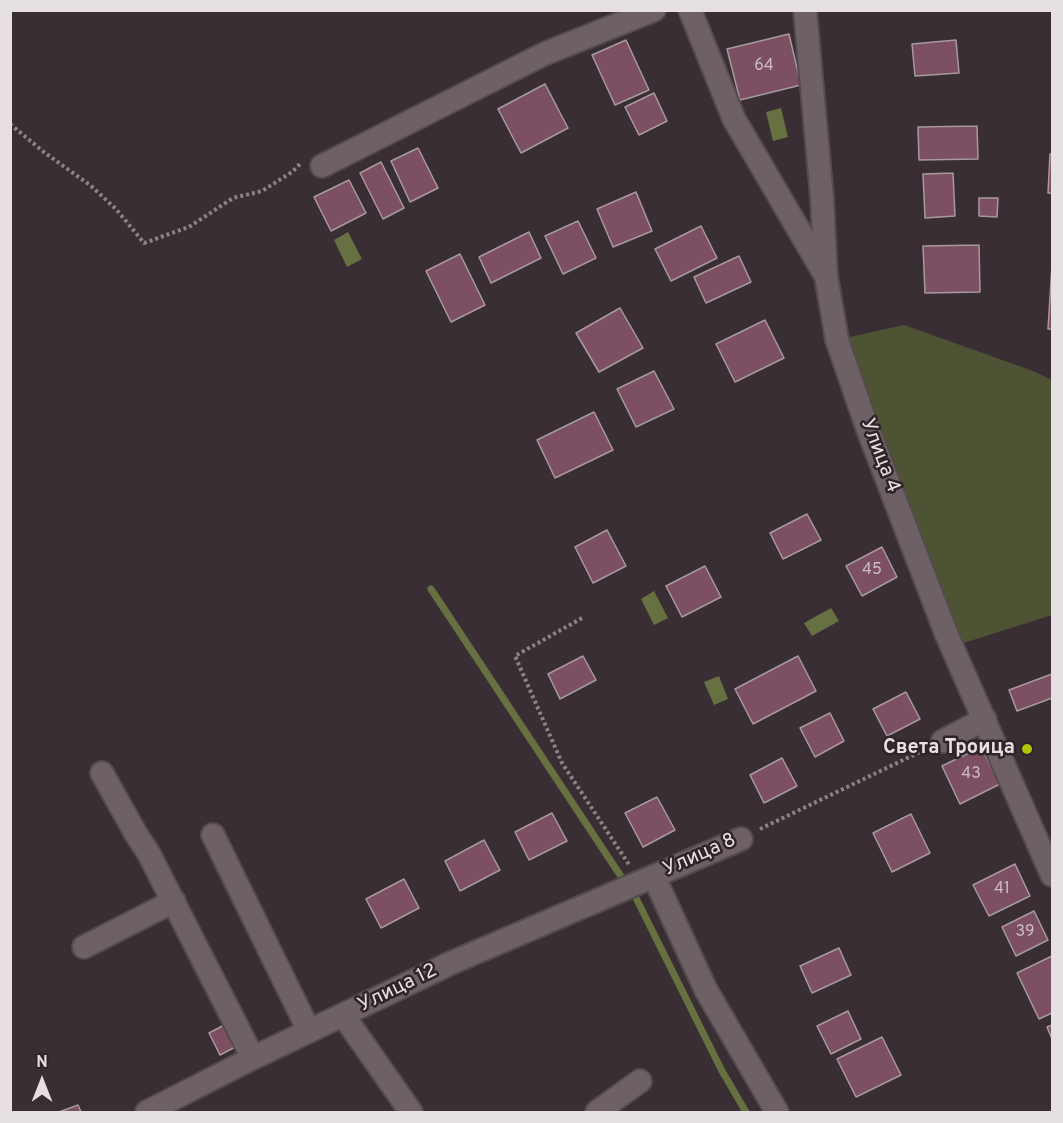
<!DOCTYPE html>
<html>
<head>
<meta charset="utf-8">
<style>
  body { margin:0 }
  #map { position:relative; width:1063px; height:1123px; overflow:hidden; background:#392e33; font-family:Overpass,sans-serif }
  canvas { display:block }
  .frame { position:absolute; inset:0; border:12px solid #e7e0e3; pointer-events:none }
  .north { position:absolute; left:12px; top:1051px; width:60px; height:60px; -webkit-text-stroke:4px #2f2429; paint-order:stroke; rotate:0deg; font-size:16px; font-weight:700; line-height:24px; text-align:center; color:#e7e0e3 }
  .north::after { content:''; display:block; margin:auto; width:21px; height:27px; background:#e7e0e3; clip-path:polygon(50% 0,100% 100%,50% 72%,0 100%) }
</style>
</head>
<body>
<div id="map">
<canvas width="1063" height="1123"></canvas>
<div class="frame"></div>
<div class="north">N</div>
</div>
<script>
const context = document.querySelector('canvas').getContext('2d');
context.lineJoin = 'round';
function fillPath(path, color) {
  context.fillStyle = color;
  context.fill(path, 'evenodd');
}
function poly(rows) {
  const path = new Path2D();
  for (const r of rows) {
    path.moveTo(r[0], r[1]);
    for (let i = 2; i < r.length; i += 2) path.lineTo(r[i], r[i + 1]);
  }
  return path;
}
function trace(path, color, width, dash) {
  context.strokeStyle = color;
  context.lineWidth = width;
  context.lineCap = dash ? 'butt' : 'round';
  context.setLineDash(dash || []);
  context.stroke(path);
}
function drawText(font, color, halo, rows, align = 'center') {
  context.font = font + ' Overpass,sans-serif';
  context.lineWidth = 5;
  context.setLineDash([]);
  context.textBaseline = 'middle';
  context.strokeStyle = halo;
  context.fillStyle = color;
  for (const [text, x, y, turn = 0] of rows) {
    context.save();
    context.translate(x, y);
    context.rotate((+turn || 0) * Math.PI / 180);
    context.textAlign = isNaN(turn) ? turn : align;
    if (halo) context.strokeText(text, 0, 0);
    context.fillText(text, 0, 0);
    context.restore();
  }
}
fillPath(poly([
  [904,325,1033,371,1052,380,1052,615,954,646,841,339]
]), '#4e5433');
fillPath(poly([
  [781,108,788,137,773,141,766,112],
  [348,232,362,259,347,267,334,240],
  [654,591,668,618,654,625,641,599],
  [831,608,839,621,812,636,804,623],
  [719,676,728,699,714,705,704,682]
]), '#677041');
trace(poly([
  [431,589,624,881],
  [635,896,722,1071,746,1112]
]), '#677041', 7);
const building = poly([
  [789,34,801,85,740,100,727,49,789,34],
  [626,40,649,90,615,105,592,55,626,40],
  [956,40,959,73,915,76,912,44,956,40],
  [545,84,568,128,521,153,498,109,545,84],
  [654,93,667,121,639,135,625,107,654,93],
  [977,126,978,159,919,160,918,127,977,126],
  [418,148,438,188,410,202,391,161,418,148],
  [1050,154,1052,154,1052,193,1048,193,1050,154],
  [381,162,404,208,383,219,360,173,381,162],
  [953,173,955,216,925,218,923,174,953,173],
  [349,180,366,213,331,231,314,197,349,180],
  [636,192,652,231,613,247,597,209,636,192],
  [979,198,998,198,997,217,979,216,979,198],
  [578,221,596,258,563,274,545,236,578,221],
  [701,226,717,258,671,281,655,249,701,226],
  [529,232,541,258,491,283,479,257,529,232],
  [979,245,980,292,925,293,923,246,979,245],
  [460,254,485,305,451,322,426,271,460,254],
  [739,256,751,282,706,303,694,277,739,256],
  [1052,265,1052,329,1048,329,1052,265],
  [620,308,643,348,599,372,576,333,620,308],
  [765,320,784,358,735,382,716,344,765,320],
  [654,371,674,409,636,427,617,389,654,371],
  [594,412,613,450,555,478,537,440,594,412],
  [807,514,821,540,783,559,770,533,807,514],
  [607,530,626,566,593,583,575,547,607,530],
  [882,547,897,577,862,596,846,566,882,547],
  [705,566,721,597,682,617,666,586,705,566],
  [583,656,596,680,560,699,548,674,583,656],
  [798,656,816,691,753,724,735,689,798,656],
  [1052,674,1052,698,1017,711,1009,690,1052,674],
  [906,692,920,719,887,736,873,709,906,692],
  [830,713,844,741,815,757,800,728,830,713],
  [981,747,1000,784,960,804,942,766,981,747],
  [782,758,797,786,764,803,750,775,782,758],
  [657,797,675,830,643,847,625,813,657,797],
  [552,813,567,841,529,860,515,832,552,813],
  [911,814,930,853,892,872,873,833,911,814],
  [484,840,500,870,460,891,445,861,484,840],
  [1015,864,1030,896,989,916,973,885,1015,864],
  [404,879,419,908,381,928,366,899,404,879],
  [1034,911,1048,940,1016,956,1002,927,1034,911],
  [839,948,851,975,812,993,800,966,839,948],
  [1052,956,1052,1013,1039,1019,1017,973,1052,956],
  [848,1011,861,1039,831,1054,817,1026,848,1011],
  [230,1022,241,1044,220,1055,209,1033,230,1022],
  [1052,1025,1052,1039,1047,1027,1052,1025],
  [882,1037,901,1075,856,1097,837,1059,882,1037],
  [78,1105,81,1112,59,1112,78,1105]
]);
fillPath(building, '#7c4f63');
trace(building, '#a79a9f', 1.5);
const street = poly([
  [690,10,734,119,824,273],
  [805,10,822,198,826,276,837,340,867,427,946,633,1052,875],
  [322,166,544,54,654,10],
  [943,741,985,719],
  [102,773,136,834,149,854,253,1058],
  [213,835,309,1031],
  [654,877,706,990,777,1112],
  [84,947,174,901],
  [343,1015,411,1112],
  [147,1112,253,1058,451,963,741,839],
  [597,1112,640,1081]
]);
trace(street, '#544b4e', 26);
trace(poly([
  [10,124,45,153,90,185,116,209,144,243,189,227,233,198,262,191,292,172,300,164],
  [582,618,515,656,562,763,630,866],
  [760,829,924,750]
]), '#8c8387', 4, [3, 3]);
trace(street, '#6d6165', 22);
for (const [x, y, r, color] of [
  [1027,749,6,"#b0c500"]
]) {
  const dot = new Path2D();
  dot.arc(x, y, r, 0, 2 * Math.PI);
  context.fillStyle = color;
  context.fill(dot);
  trace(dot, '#2f2429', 2);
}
drawText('16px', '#ccbcc3', null, [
  ["64",764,67],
  ["45",872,571],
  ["43",971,775],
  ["41",1002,890],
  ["39",1025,933]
]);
drawText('20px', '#e7e0e3', '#2f2429', [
  ["Улица 4",879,456,69],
  ["Улица 8",700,856,-24],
  ["Улица 12",398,989,-26]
]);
drawText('bold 20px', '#e7e0e3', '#2f2429', [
  ["Света Троица",1015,749]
], 'right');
</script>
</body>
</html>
